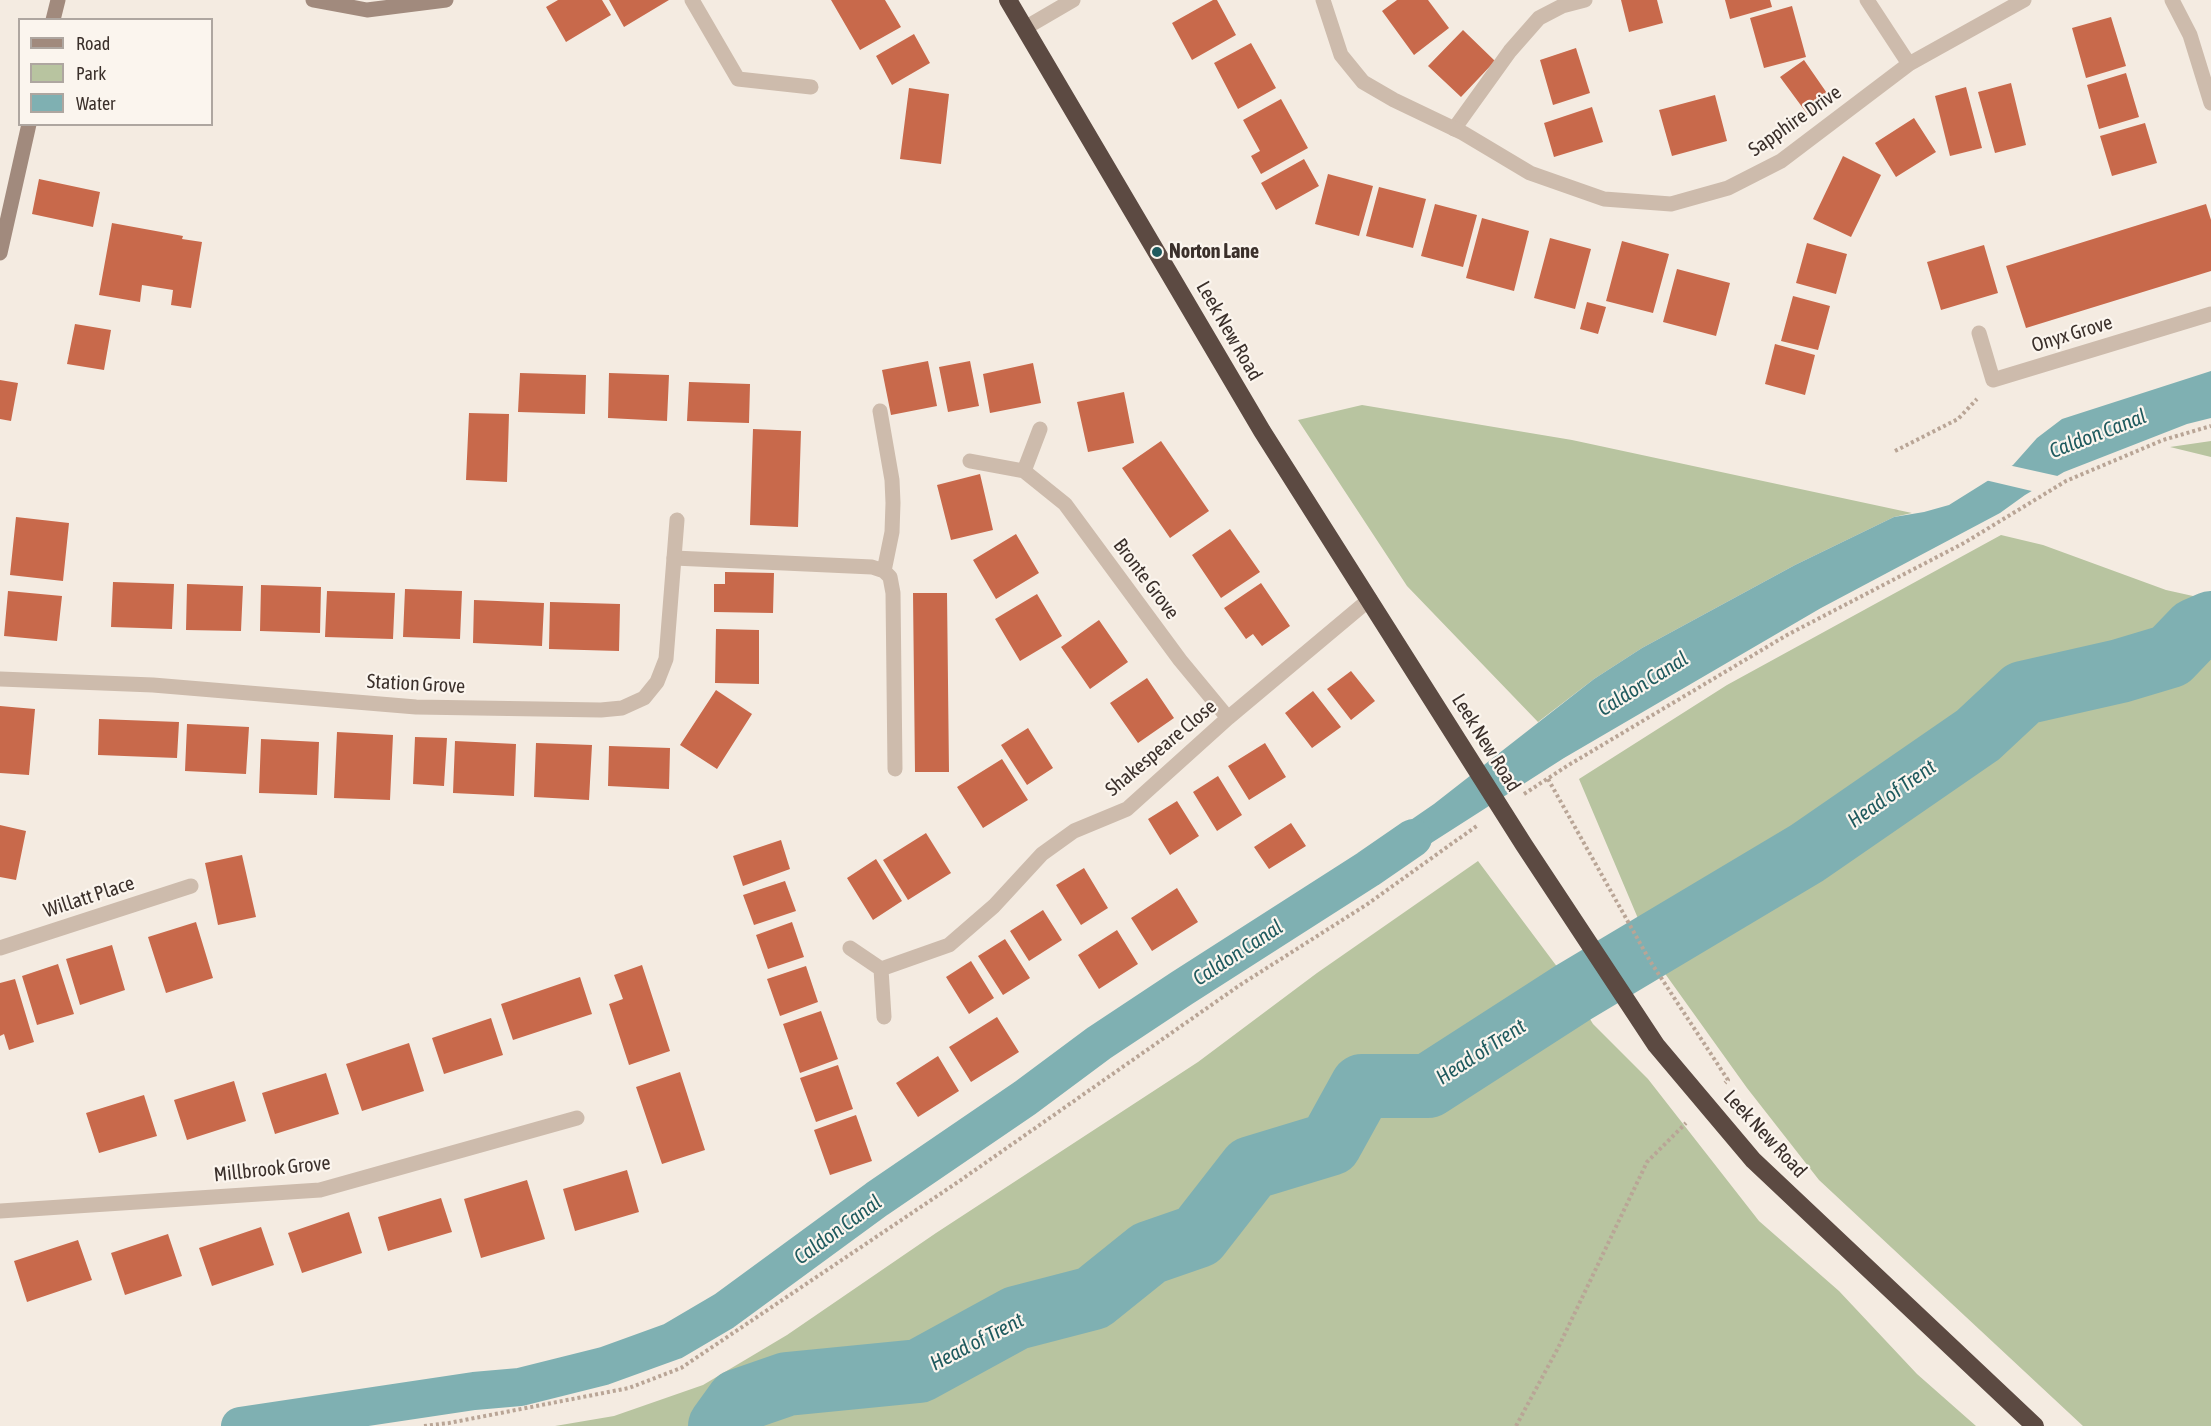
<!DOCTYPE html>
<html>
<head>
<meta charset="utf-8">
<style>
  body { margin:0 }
  #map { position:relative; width:2211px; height:1426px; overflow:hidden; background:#f4ebe1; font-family:"Asap Condensed",sans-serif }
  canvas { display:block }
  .legend { position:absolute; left:18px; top:18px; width:195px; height:108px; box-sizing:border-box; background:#fbf5ee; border:2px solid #aea6a0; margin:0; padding:8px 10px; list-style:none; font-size:18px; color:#3b302b }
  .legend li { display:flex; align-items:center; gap:12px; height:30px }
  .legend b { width:30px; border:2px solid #aea6a0 }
</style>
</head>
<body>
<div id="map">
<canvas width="2211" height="1426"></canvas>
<ul class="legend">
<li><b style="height:8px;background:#a18a7d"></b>Road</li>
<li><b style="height:16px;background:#b8c4a0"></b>Park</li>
<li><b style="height:16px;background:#7fb0b2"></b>Water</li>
</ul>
</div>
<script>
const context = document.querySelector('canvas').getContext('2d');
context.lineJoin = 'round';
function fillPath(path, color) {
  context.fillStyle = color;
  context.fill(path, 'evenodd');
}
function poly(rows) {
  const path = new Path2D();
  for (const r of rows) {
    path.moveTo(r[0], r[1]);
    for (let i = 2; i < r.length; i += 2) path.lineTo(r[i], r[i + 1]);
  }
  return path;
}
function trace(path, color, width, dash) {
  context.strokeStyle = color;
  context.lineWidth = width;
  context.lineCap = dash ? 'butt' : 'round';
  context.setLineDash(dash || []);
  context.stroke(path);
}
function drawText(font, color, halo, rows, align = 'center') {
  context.font = font + ' "Asap Condensed",sans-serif';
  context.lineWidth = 4.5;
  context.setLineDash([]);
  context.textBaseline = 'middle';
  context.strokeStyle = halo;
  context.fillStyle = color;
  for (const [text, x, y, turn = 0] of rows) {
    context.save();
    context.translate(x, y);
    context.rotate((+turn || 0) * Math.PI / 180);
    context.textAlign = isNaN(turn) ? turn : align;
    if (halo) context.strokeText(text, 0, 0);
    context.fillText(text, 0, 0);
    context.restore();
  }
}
fillPath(poly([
  [1362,405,1572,440,1912,513,1894,517,1795,565,1642,648,1594,679,1538,722,1407,586,1298,420],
  [2211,441,2211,457,2170,447],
  [2001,535,2043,545,2166,590,2211,600,2211,1426,2083,1426,1819,1180,1747,1088,1656,961,1579,779,1727,685],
  [1478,861,1564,976,1593,1024,1648,1079,1759,1221,1839,1291,1917,1374,1976,1426,555,1426,614,1416,703,1385,787,1335,936,1233,1198,1062,1317,973]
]), '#b8c4a0');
fillPath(poly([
  [2211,371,2211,418,2187,424,2064,472,2025,495,2000,513,1821,608,1564,758,1428,845,1384,879,1357,857,1434,804,1594,679,1642,648,1795,565,1894,517,1924,512,1949,505,2013,465,2037,438,2062,419]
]), '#7fb0b2');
fillPath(poly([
  [2008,465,2062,477,2036,492,1985,480]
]), '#f4ebe1');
trace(poly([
  [240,1426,474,1391,520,1387,604,1366,673,1341,724,1311,877,1199,1025,1098,1099,1043,1182,988,1368,869,1413,838]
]), '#7fb0b2', 38);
trace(poly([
  [720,1426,738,1401,787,1384,919,1371,1016,1318,1093,1298,1149,1253,1198,1236,1251,1168,1330,1144,1362,1086,1428,1086,1574,992,1807,853,1978,735,2023,693,2120,671,2170,656,2195,630,2211,623]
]), '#7fb0b2', 64);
fillPath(poly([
  [558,0,602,0,611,15,566,42,546,7],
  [609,0,669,0,624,27],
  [831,0,885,0,901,27,860,50],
  [1213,0,1217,0,1236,35,1192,60,1172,23],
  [1397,0,1428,0,1449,28,1414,55,1382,11],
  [1621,0,1657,0,1663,23,1629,32],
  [1725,0,1770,0,1772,7,1730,19],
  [1792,6,1806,57,1764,68,1750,18],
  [2111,17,2126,66,2086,78,2072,28],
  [1463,30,1495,61,1461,97,1428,66],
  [914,34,930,63,892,85,876,56],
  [1251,43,1276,88,1238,109,1214,63],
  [1576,48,1590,93,1553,105,1540,60],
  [1804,60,1831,99,1808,115,1780,77],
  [2126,73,2139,117,2099,129,2087,85],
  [2011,83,2026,145,1995,153,1978,92],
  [1966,87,1982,148,1950,156,1935,96],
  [909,88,949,94,941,164,900,159],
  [1715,95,1727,141,1672,156,1659,110],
  [1281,99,1308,148,1261,174,1251,156,1260,151,1243,120],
  [1592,107,1603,142,1554,157,1544,123],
  [1914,118,1936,152,1896,177,1875,143],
  [2145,123,2157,163,2112,176,2100,136],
  [1843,156,1881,175,1851,237,1813,219],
  [1304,159,1319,186,1276,210,1261,183],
  [1328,174,1373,186,1359,236,1315,224],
  [39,179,100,192,93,227,32,214],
  [1379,187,1426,199,1413,248,1366,236],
  [1435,204,1477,215,1463,267,1421,256],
  [2206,204,2211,220,2211,271,2026,328,2006,266],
  [1482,218,1529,231,1514,291,1466,278],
  [112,223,183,236,182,239,202,242,191,308,171,305,173,290,142,285,140,302,99,295],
  [1550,238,1591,249,1575,309,1534,298],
  [1622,241,1669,254,1653,313,1606,301],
  [1807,243,1847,254,1836,294,1796,283],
  [1984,245,1998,293,1941,310,1927,262],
  [1677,269,1730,283,1716,336,1663,322],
  [1793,296,1830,306,1818,350,1781,341],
  [1587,302,1606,307,1598,334,1580,329],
  [75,324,111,330,104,370,67,364],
  [1775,344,1815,355,1805,395,1765,384],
  [928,361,937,406,891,415,882,370],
  [970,361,979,406,948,412,939,367],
  [1033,363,1041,403,990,413,983,374],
  [520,373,586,375,585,414,518,412],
  [609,373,669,375,667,421,608,418],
  [0,380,18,383,11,421,0,419],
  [689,382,750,384,749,423,687,421],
  [1124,392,1134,443,1088,452,1077,402],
  [469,413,509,414,507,482,466,480],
  [753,429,801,431,798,527,750,525],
  [1161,441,1209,511,1170,538,1122,468],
  [980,474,993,530,951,540,937,485],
  [16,517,69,523,63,581,10,575],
  [1230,529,1260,572,1221,598,1192,555],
  [1016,534,1039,573,996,599,973,560],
  [725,572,774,573,773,613,714,612,714,584,725,584],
  [113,582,174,584,172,629,111,627],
  [1261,583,1290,626,1262,646,1253,634,1246,639,1224,608],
  [187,584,243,586,241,631,186,630],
  [261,585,321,587,320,633,260,631],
  [405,589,462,591,460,639,403,637],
  [8,591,62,596,57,641,4,636],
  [327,591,395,593,393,639,325,637],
  [913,593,947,593,949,772,915,772],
  [1037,594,1062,636,1020,661,995,619],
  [474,600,544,603,542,646,473,643],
  [550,602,620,604,619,651,549,649],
  [1099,620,1128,662,1090,689,1061,647],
  [716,629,759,630,759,684,715,683],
  [1351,671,1375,701,1351,720,1327,689],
  [1147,678,1174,718,1138,743,1110,703],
  [716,690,752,714,717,769,680,745],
  [1313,691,1341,727,1312,748,1285,713],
  [0,706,35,709,29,775,0,773],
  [99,719,179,722,177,758,98,755],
  [187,724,249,727,246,774,185,771],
  [1028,728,1053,768,1027,785,1001,745],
  [337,732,393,735,390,800,334,798],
  [415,737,447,738,444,786,413,784],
  [261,739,319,742,317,795,259,793],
  [455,741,516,744,514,796,453,793],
  [536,743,592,745,589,800,534,797],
  [1265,743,1286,777,1249,800,1228,766],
  [609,746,670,748,669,789,608,786],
  [1002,759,1028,800,983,828,957,787],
  [1218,776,1242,815,1217,831,1193,792],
  [1177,801,1199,836,1170,855,1148,819],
  [1291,823,1306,846,1269,869,1254,847],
  [0,825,26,831,16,880,0,877],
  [926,833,951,873,908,900,883,860],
  [781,840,790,869,743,886,733,856],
  [242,855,256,917,218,925,205,863],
  [876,859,902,901,873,920,847,878],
  [1084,868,1108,908,1081,925,1056,885],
  [785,881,796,911,754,925,743,895],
  [1177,888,1198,922,1152,951,1131,918],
  [1043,910,1062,940,1029,961,1010,931],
  [196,922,213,978,166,993,148,937],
  [792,922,804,957,768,969,756,935],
  [1117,930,1138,964,1099,989,1078,955],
  [1005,939,1030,978,1003,995,978,956],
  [112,945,125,990,80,1005,66,959],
  [971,961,994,998,969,1014,946,977],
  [58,964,74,1014,37,1025,22,976],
  [642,965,670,1051,629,1065,609,1004,623,999,614,975],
  [806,966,818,1002,780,1016,767,979],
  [580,977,592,1014,513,1040,501,1004],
  [15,979,34,1042,9,1050,4,1034,0,1036,0,983],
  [821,1011,838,1059,800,1073,783,1024],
  [997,1017,1019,1052,971,1082,949,1047],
  [491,1018,503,1055,444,1074,432,1038],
  [409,1043,424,1091,362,1111,346,1064],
  [938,1056,959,1091,918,1117,896,1083],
  [838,1065,853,1109,816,1122,800,1078],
  [680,1072,705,1150,662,1164,636,1087],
  [326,1073,339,1114,275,1134,262,1093],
  [234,1081,246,1121,187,1140,174,1100],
  [144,1095,157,1136,99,1153,86,1113],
  [856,1115,872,1161,830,1175,814,1130],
  [627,1170,639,1212,575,1231,563,1189],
  [527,1180,545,1239,481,1258,464,1199],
  [441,1198,452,1232,388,1251,378,1217],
  [349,1212,362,1253,302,1273,288,1233],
  [261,1227,274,1265,212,1286,199,1248],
  [168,1234,182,1276,125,1295,111,1253],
  [78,1240,92,1280,27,1302,14,1261]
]), '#c8694b');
trace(poly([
  [1895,451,1958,419,1977,399],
  [1548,779,1650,961,1728,1080,1725,1083],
  [1524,794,1567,766,1787,635,1964,543,2066,481,2163,440,2211,426],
  [424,1426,449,1423,629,1388,681,1368,958,1182,1240,985,1366,905,1478,825],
  [1516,1426,1558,1348,1647,1162,1686,1123]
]), '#b9a596', 4, [3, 3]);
trace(poly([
  [1454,129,1510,51,1539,18,1562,6,1585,0],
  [880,411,892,480,893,503,892,532,884,571],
  [674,558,872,567,884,571,890,577,893,593,895,769]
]), '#cdbbac', 15);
trace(poly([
  [692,0,738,79,811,87],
  [1323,0,1341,55,1363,82,1394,100,1463,133,1530,173,1604,199,1671,204,1728,188,1781,161,1909,64,2024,0],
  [1867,0,1909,64],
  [2172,0,2190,35,2211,103],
  [1025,28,1073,0],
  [1979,333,1993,380,2211,314],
  [970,461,1024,471,1065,504,1180,660,1228,718],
  [1024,471,1040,429],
  [0,679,153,685,416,707,601,710,622,708,644,698,657,682,666,659,677,520],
  [0,948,191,886],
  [850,948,881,969,884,1017],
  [881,969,949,945,994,906,1042,854,1074,831,1127,809,1228,718,1370,599],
  [0,1211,320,1190,577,1118]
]), '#cdbbac', 15);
trace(poly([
  [313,0,367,10,446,0],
  [53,20,58,0],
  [0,253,29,124]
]), '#a18a7d', 15);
trace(poly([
  [1008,0,1262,431,1524,845,1656,1045,1753,1160,2035,1426]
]), '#5c4a42', 18);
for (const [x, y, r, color] of [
  [1157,252,6,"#1f5a5e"]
]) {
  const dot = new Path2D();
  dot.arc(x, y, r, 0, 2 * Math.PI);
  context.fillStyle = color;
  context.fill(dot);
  trace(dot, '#fbf5ee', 2);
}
drawText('20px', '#3b302b', '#fbf5ee', [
  ["Sapphire Drive",1795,121,-35],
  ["Leek New Road",1229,331,60],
  ["Onyx Grove",2072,334,-17],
  ["Bronte Grove",1146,579,53],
  ["Station Grove",416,684,3],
  ["Leek New Road",1486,743,58],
  ["Shakespeare Close",1161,748,-40],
  ["Willatt Place",89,897,-18],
  ["Leek New Road",1765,1134,47],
  ["Millbrook Grove",272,1169,-6]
]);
drawText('bold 20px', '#3b302b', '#fbf5ee', [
  ["Norton Lane",1169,252]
], 'left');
drawText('italic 21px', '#1f5a5e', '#fbf5ee', [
  ["Caldon Canal",2098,434,-21],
  ["Caldon Canal",1643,684,-32],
  ["Head of Trent",1892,794,-35],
  ["Caldon Canal",1238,953,-33],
  ["Head of Trent",1481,1052,-33],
  ["Caldon Canal",838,1230,-36],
  ["Head of Trent",977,1342,-27]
]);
</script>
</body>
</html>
